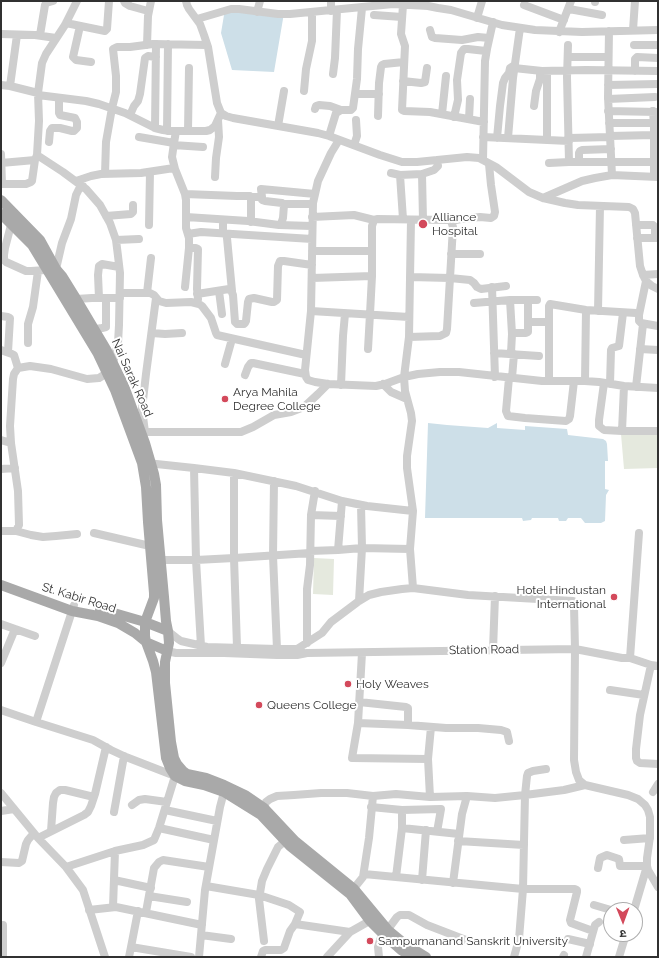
<!DOCTYPE html>
<html>
<head>
<meta charset="utf-8">
<style>
  body { margin:0 }
  #map { position:relative; width:659px; height:958px; overflow:hidden; background:#fff; font-family:Raleway,"Noto Sans Devanagari",sans-serif }
  canvas { display:block }
  .frame { position:absolute; inset:0; border:2px solid #313131; pointer-events:none }
  .north { position:absolute; left:603px; top:902px; width:40px; height:40px; box-sizing:border-box; background:#fff; border:1px solid #adadad; border-radius:50%; rotate:179deg; font-size:11px; font-weight:700; line-height:16px; text-align:center; color:#313131 }
  .north::after { content:''; display:block; margin:auto; width:14px; height:18px; background:#d3495b; clip-path:polygon(50% 0,100% 100%,50% 72%,0 100%) }
</style>
</head>
<body>
<div id="map">
<canvas width="659" height="958"></canvas>
<div class="frame"></div>
<div class="north">उ</div>
</div>
<script>
const context = document.querySelector('canvas').getContext('2d');
context.lineJoin = 'round';
function fillPath(path, color) {
  context.fillStyle = color;
  context.fill(path, 'evenodd');
}
function poly(rows) {
  const path = new Path2D();
  for (const r of rows) {
    path.moveTo(r[0], r[1]);
    for (let i = 2; i < r.length; i += 2) path.lineTo(r[i], r[i + 1]);
  }
  return path;
}
function trace(path, color, width, dash) {
  context.strokeStyle = color;
  context.lineWidth = width;
  context.lineCap = dash ? 'butt' : 'round';
  context.setLineDash(dash || []);
  context.stroke(path);
}
function drawText(font, color, halo, rows, align = 'center') {
  context.font = font + ' Raleway,sans-serif';
  context.lineWidth = 4;
  context.setLineDash([]);
  context.textBaseline = 'middle';
  context.strokeStyle = halo;
  context.fillStyle = color;
  for (const [text, x, y, turn = 0] of rows) {
    context.save();
    context.translate(x, y);
    context.rotate((+turn || 0) * Math.PI / 180);
    context.textAlign = isNaN(turn) ? turn : align;
    if (halo) context.strokeText(text, 0, 0);
    context.fillText(text, 0, 0);
    context.restore();
  }
}
fillPath(poly([
  [621,434,658,435,658,468,624,469],
  [314,558,334,559,333,595,313,594]
]), '#e5e9de');
fillPath(poly([
  [225,9,284,13,274,72,232,70,221,33],
  [428,423,447,425,488,428,497,423,497,428,525,430,525,426,567,429,568,435,603,439,606,441,607,444,608,461,605,461,605,489,609,490,606,495,605,521,601,523,585,523,581,518,568,518,566,521,559,521,558,518,532,518,531,520,523,521,522,518,425,518]
]), '#cddfe8');
trace(poly([
  [77,1,65,25,46,54,42,63,38,93,39,121,37,155,63,172,86,189,100,205,110,223,116,240,118,256,120,273,119,325,118,343,113,363],
  [124,1,125,3,130,6,148,11],
  [186,1,187,5,189,9,200,24,204,35,208,47,217,103,221,113,226,116,233,118,318,133,329,136,380,155,402,162,417,162,467,157,479,158,496,167,529,192,543,198,565,203,578,205,629,207,633,209,635,213,640,266,643,275,646,281,652,286,658,289],
  [595,2,595,1],
  [403,5,401,34,405,46,402,110,404,111,430,112,484,122],
  [524,5,564,20],
  [569,9,602,15],
  [331,11,331,1],
  [257,12,260,1],
  [374,15,402,17],
  [477,18,482,1],
  [197,19,231,9,239,9,278,14,290,14,393,4,428,6,438,8,451,10,502,25,535,30,582,32,658,30],
  [66,23,105,31,107,29,109,1],
  [80,26,73,57,76,60,91,62],
  [430,30,432,37,435,38,462,40,478,37,489,38],
  [633,30,635,1],
  [609,31,608,97,612,175],
  [559,32,571,1],
  [1,34,35,35,56,38],
  [40,35,45,5,46,3,53,1],
  [147,45,148,16,151,1],
  [568,45,567,77,569,162],
  [634,45,658,45],
  [568,57,608,57],
  [514,68,542,71,586,70,658,71],
  [547,71,547,140],
  [635,71,635,59,637,57,658,58],
  [333,74,335,58,337,10],
  [403,81,421,83,425,82,427,68],
  [1,85,10,86,38,93],
  [608,85,658,84],
  [10,86,17,35],
  [304,91,306,69,312,41,312,13],
  [355,94,379,94],
  [38,95,86,101,99,104,125,113,155,128,163,130,170,131,206,131,210,130,215,126,221,113],
  [608,99,655,97],
  [534,106,536,91,540,79,540,71],
  [315,109,316,106,319,105,330,106,341,110],
  [608,111,657,112],
  [653,111,654,126,654,177],
  [442,114,446,76],
  [130,115,134,106,138,101,140,94,145,58,148,56,156,57],
  [378,116,379,83,381,67,382,65,384,64,404,62],
  [454,117,458,100,457,80,461,53,464,49,468,49,486,51],
  [469,119,470,99],
  [609,123,654,123],
  [278,126,284,91],
  [155,128,156,44],
  [167,131,168,44],
  [176,131,174,143,172,157,175,169,185,194,186,200,186,228,189,238,189,248,185,287],
  [188,131,189,68],
  [329,136,336,113,341,110,351,110,353,108,357,79,358,49,362,8],
  [610,136,654,135],
  [139,137,174,143],
  [483,137,569,141],
  [497,138,500,106,503,83,505,78,509,73,510,68,513,66],
  [508,138,513,78,520,28],
  [569,138,610,137],
  [339,140,331,153,318,181,313,203,311,311,305,370,306,377,308,380,315,382,328,384,376,386,385,384,404,377,418,374,440,372,459,372,542,381,585,381,599,382,624,386,658,388],
  [49,142,50,131,52,128,60,128,72,131,74,131,77,128,77,122,75,118,60,115,59,113,59,98],
  [173,145,203,147],
  [354,145,357,136,356,120],
  [1,154,2,184],
  [483,160,485,61,487,49,493,22],
  [579,162,579,153,580,151,582,150,611,149],
  [1,163,35,160,37,155],
  [549,163,569,162,654,162],
  [391,173,400,175,422,174,434,170,438,166,437,160],
  [105,174,106,142,112,108,116,92,116,76,113,49,117,47,130,47,153,44,207,45],
  [422,174,423,220],
  [400,175,403,219],
  [215,177,216,158,219,137,218,120],
  [76,181,91,176,101,174,141,173,174,168],
  [1,184,26,184,31,182,32,181,35,160],
  [185,194,237,196,250,196,251,197,251,222],
  [262,197,261,189,315,194],
  [543,198,582,181,595,178,612,175,658,177],
  [283,204,313,204],
  [106,216,131,214,133,212,133,205],
  [186,217,248,221,279,225,281,224,283,218,284,205,282,203,265,201,262,200,262,197,251,197],
  [312,217,354,215,374,220],
  [223,220,223,231,226,234,227,238,232,291],
  [411,220,409,337,404,377,405,391,411,413,412,421,407,456,407,468,413,511,410,549,413,588],
  [451,221,461,219,480,217,491,218,494,216,495,212,491,185,489,164],
  [11,225,5,248,4,255,4,260,6,262,26,271,31,271,46,270],
  [149,225,150,172],
  [279,225,312,226],
  [636,225,653,225,655,227,655,238],
  [188,234,201,232,312,239],
  [637,238,658,238],
  [116,240,139,239],
  [189,248,196,248,198,249,197,289,198,299],
  [312,251,372,251],
  [451,254,480,254],
  [56,269,62,243,71,219,76,195,79,189,83,186],
  [643,275,658,274],
  [410,277,450,278,470,280,474,283,477,287,481,289,506,286],
  [312,278,372,276],
  [492,287,495,377],
  [219,291,222,314],
  [120,293,150,293,154,295,159,301,166,303,191,302,199,304,202,306,211,318,216,333,217,335,306,355],
  [147,293,151,258],
  [197,294,229,289,231,290,233,295,235,322,237,324,244,324,245,323,246,321,248,302,249,299,254,298,272,302,274,302,277,300,278,266,280,261,284,261,312,265],
  [99,298,98,275,99,266,102,264,119,267],
  [76,299,92,298,120,298],
  [510,300,512,334,511,353],
  [474,303,510,300,537,300],
  [311,311,409,317],
  [598,311,600,206],
  [639,315,646,281],
  [1,316,8,317,10,318,8,352],
  [529,322,549,322],
  [90,330,102,328,106,327,106,298],
  [152,333,165,334,182,333],
  [512,333,526,333,528,332,528,300],
  [28,343,28,324,33,307,38,271],
  [368,349,370,314,372,276,372,226,374,220,377,219,448,220,451,221,453,227,447,329,446,333,440,336,409,337],
  [640,349,658,350],
  [1,350,12,354,14,355,18,368],
  [494,353,539,356],
  [225,364,232,339],
  [245,375,248,367,251,363,253,363,305,374],
  [509,378,506,411,508,416,525,418,566,421,569,419,570,416,574,381],
  [512,378,514,354],
  [549,381,549,306,550,304,586,310,636,313,639,315,639,321,641,323,658,326],
  [585,381,586,310],
  [604,383,599,420,599,426,604,430,622,431,658,431],
  [383,384,391,392,407,399],
  [610,384,611,350,612,348,619,346,623,313],
  [341,385,343,336,345,314],
  [636,387,643,324],
  [622,431,624,386],
  [136,432,241,432,253,427,274,415,291,412,304,407,318,394,328,384],
  [145,432,142,409,146,374,156,298],
  [1,440,11,443],
  [147,463,194,468,234,473,296,486,342,501,367,506,413,511],
  [194,468,196,560,201,646],
  [1,469,15,468],
  [234,473,234,558,237,647],
  [274,481,273,556,277,649],
  [311,515,341,516],
  [1,531,16,531,19,525,18,491,11,443,10,426,13,379,14,374,18,368,30,366,51,369,87,379,99,378,107,373],
  [16,531,31,535,43,537,56,536,77,534],
  [94,533,150,546],
  [338,550,342,501],
  [310,551,338,550,362,548,410,549],
  [161,560,196,560,234,558,310,553],
  [359,601,362,548,361,505],
  [1,624,35,636],
  [168,631,178,639,181,641,207,647,277,649,297,649,301,651],
  [307,643,307,589,310,565,311,515,315,491],
  [493,650,495,596],
  [167,651,176,653,224,653,277,655,297,655,307,653,575,649,622,658,630,658,651,665,658,666],
  [297,655,297,649,322,633,331,622,359,601,369,595,381,592,402,589,413,588,468,595,573,601,574,605,575,649,574,760,576,772,579,780,585,785,628,795,638,799,645,805,648,810,650,817,650,837,647,858,647,866,648,870,658,887],
  [630,658,639,533],
  [1,663,15,629],
  [651,665,640,715,636,749,636,758,637,761,640,763,658,764],
  [610,690,644,695],
  [359,702,406,707,408,708,408,725],
  [1,710,36,722,93,740,111,750,126,757,175,776,159,828,154,840,143,845,115,851,66,867],
  [36,722,74,605],
  [358,723,362,653],
  [428,759,352,758,358,723,408,725,446,728,478,728,501,730,507,732,509,741],
  [653,792,658,784],
  [1,793,38,838,66,867,83,890,105,957],
  [430,797,428,759,431,727],
  [132,805,139,800,145,799,167,802],
  [371,807,402,810,441,809,437,832],
  [264,808,266,802,270,799,277,796,294,795,321,793,347,793,373,796,396,794,430,797,467,796,495,798,525,795,564,790,585,785],
  [165,810,217,821],
  [1,811,14,809],
  [114,812,124,756],
  [159,828,214,840],
  [402,828,459,834],
  [51,831,53,803,54,797,56,793,60,790,65,790,94,797],
  [38,838,84,815,88,812,91,806,95,794,106,747],
  [624,840,650,838],
  [458,841,524,845],
  [1,862,19,863,22,861,26,844,28,840,34,833],
  [598,868,600,858,607,855,619,859,620,866,647,866,634,910],
  [364,874,523,889,575,889,577,890,577,892,570,920,571,923,593,931],
  [396,877,402,828,402,810],
  [114,880,151,888],
  [422,880,426,830],
  [453,883,462,814,467,796],
  [206,886,259,895,289,905,300,912,295,924,290,931,284,948,281,950,265,950,263,951,261,957],
  [351,892,363,877,369,838,373,796],
  [149,896,187,902],
  [594,905,611,910],
  [113,907,115,851],
  [89,910,116,907,202,925],
  [146,912,154,868,159,862,163,860,209,867],
  [295,924,350,932],
  [201,935,231,939],
  [568,939,590,944],
  [264,941,259,899,262,881,267,869,278,847,285,841],
  [131,947,138,911],
  [3,957,3,925],
  [129,957,131,947,191,957],
  [199,957,205,890,220,807,224,792],
  [327,957,350,932,373,919],
  [379,957,378,947,380,940,397,917,400,915,409,915,427,925,466,940],
  [514,957,519,939,523,889,525,795,527,776,528,773,533,771,546,769],
  [563,957,564,955],
  [586,957,595,925,599,922],
  [619,957,626,934]
]), '#cecece', 8);
trace(poly([
  [1,200,40,240,56,269,62,276,75,297,106,349,124,386,145,443,154,474,156,485,157,520,164,597,166,621,168,631,169,643,165,662,165,683,171,742,174,758,177,764,183,771,187,774,206,778,224,785,245,795,264,808,295,841,354,889,388,930,405,944,426,957],
  [1,214,32,245,98,354,115,390,142,463,146,487,148,522,154,593,154,598,145,622,145,636,146,642,153,661,156,672,166,758,170,768,175,776,185,781,204,785,224,792,261,815,290,846,350,894,370,921,384,935,401,950,412,957],
  [1,585,72,611,98,616,118,623,135,633,146,642,167,651],
  [100,609,145,622,168,631]
]), '#a9a9a9', 10);
for (const [x, y, r, color] of [
  [423,224,5,"#d3495b"],
  [225,399,4,"#d3495b"],
  [614,597,4,"#d3495b"],
  [348,684,4,"#d3495b"],
  [259,705,4,"#d3495b"],
  [370,941,4,"#d3495b"]
]) {
  const dot = new Path2D();
  dot.arc(x, y, r, 0, 2 * Math.PI);
  context.fillStyle = color;
  context.fill(dot);
  trace(dot, '#fff', 1.5);
}
drawText('12px', '#313131', '#fff', [
  ["Alliance",432,217],
  ["Hospital",432,231],
  ["Arya Mahila",233,392],
  ["Degree College",233,406],
  ["Hotel Hindustan",606,590,"right"],
  ["International",606,604,"right"],
  ["Holy Weaves",356,684],
  ["Queens College",267,705],
  ["Sampurnanand Sanskrit University",378,941]
], 'left');
drawText('12px', '#313131', '#fff', [
  ["Nai Sarak Road",132,378,66],
  ["St. Kabir Road",79,598,17],
  ["Station Road",484,650,-1]
]);
</script>
</body>
</html>
